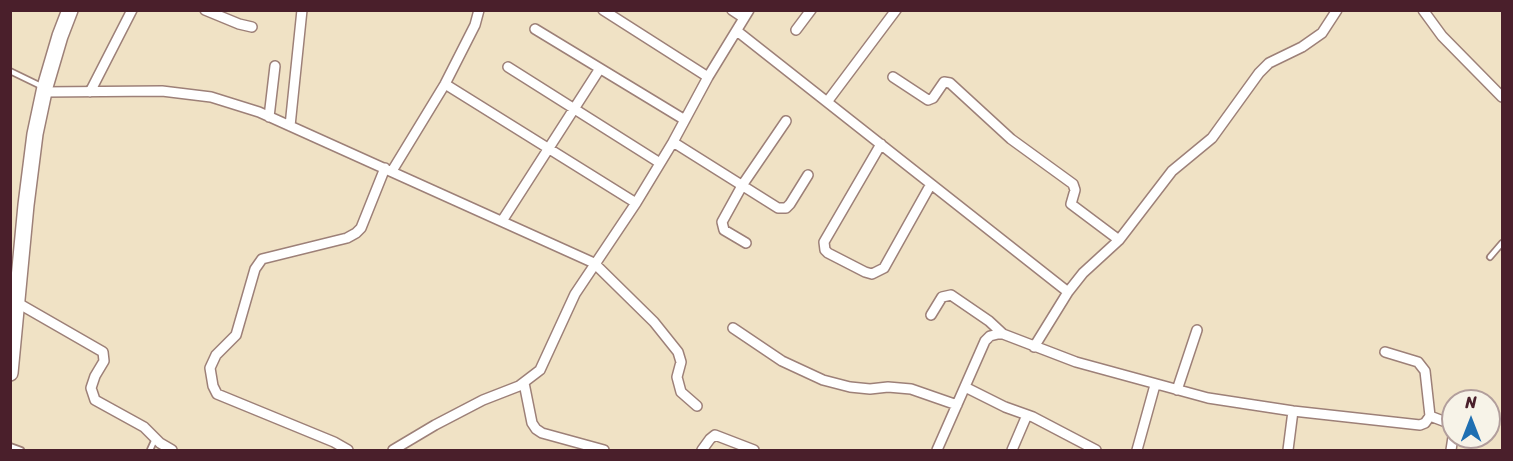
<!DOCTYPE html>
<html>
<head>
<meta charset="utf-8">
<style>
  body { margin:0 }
  #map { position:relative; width:1513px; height:461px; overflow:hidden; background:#f0e2c5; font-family:Sriracha,sans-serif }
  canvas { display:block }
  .frame { position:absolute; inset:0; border:12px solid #4a1f2b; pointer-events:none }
  .north { position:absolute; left:1441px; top:389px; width:60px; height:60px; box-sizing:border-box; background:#f7f3e8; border:2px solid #b29e9c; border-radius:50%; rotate:0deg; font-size:16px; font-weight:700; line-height:24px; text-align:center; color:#4a1f2b }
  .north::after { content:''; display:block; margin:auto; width:21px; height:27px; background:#1f6fb2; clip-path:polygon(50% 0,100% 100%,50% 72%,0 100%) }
</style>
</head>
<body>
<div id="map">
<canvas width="1513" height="461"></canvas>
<div class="frame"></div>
<div class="north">N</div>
</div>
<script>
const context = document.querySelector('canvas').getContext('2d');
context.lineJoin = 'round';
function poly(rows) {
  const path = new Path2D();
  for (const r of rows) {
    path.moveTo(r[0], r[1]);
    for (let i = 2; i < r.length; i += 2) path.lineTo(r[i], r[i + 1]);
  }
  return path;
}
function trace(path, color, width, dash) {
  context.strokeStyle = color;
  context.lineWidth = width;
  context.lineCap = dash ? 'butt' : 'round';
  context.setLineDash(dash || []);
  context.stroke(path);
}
const service = poly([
  [10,71,43,87],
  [1490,257,1502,243],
  [10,446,21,450],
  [150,450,155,439]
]);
const minor = poly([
  [205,10,239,24,252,27],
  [603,10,708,77],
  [732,10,744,18],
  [1423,10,1442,36,1502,97],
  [535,29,685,120],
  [796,30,811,10],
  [737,31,1068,292],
  [508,67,660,163],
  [893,77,928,100,933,98,944,82,950,83,1011,139,1073,184,1075,190,1071,204,1119,240],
  [445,84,636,203],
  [43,92,162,91,211,97,259,112,594,263,654,322,678,352,681,362,677,377,681,392,697,406],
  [90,92,132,10],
  [827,102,896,10],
  [269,117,275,66],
  [290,126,302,10],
  [673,142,778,208,786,208,790,204,808,175],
  [881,144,824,242,825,250,828,253,865,272,872,274,884,268,931,184],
  [392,171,445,84,475,25,479,10],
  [502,221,599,70],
  [746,243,724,230,722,222,743,184,786,121],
  [16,302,103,352,104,361,95,376,91,388,95,400,144,427,160,443,172,450],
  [931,315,942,297,951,295,989,321,1003,334],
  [733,328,782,361,823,380,850,387,870,389,888,387,911,389,957,405],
  [1034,347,1068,292,1083,273,1119,240,1172,171,1212,138,1259,73,1269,63,1302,47,1322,33,1337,10],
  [524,383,532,423,536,429,542,433,604,450],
  [965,387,1005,407,1033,417,1096,450],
  [1177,390,1197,330],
  [1430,416,1451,424,1453,429],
  [348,450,334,442,217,394,213,386,210,368,216,355,236,335,255,269,262,259,347,238,356,233,361,228,385,168],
  [393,450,435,425,483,400,519,386,540,370,575,294,636,203,673,142,708,77,749,10],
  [702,450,710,439,715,435,754,450],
  [937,450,985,341,990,336,998,334,1003,334,1076,362,1208,398,1293,411,1420,425,1425,423,1430,416,1425,371,1418,362,1385,352],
  [1012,450,1027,415],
  [1137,450,1155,385],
  [1288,450,1293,411],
  [1451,450,1453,437]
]);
const trunk = poly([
  [10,373,26,205,35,134,45,87,60,36,70,10]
]);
trace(service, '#9d8078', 8);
trace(minor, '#9d8078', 12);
trace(trunk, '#9d8078', 18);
trace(service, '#fff', 4.5);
trace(minor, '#fff', 9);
trace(trunk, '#fff', 15);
</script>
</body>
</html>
